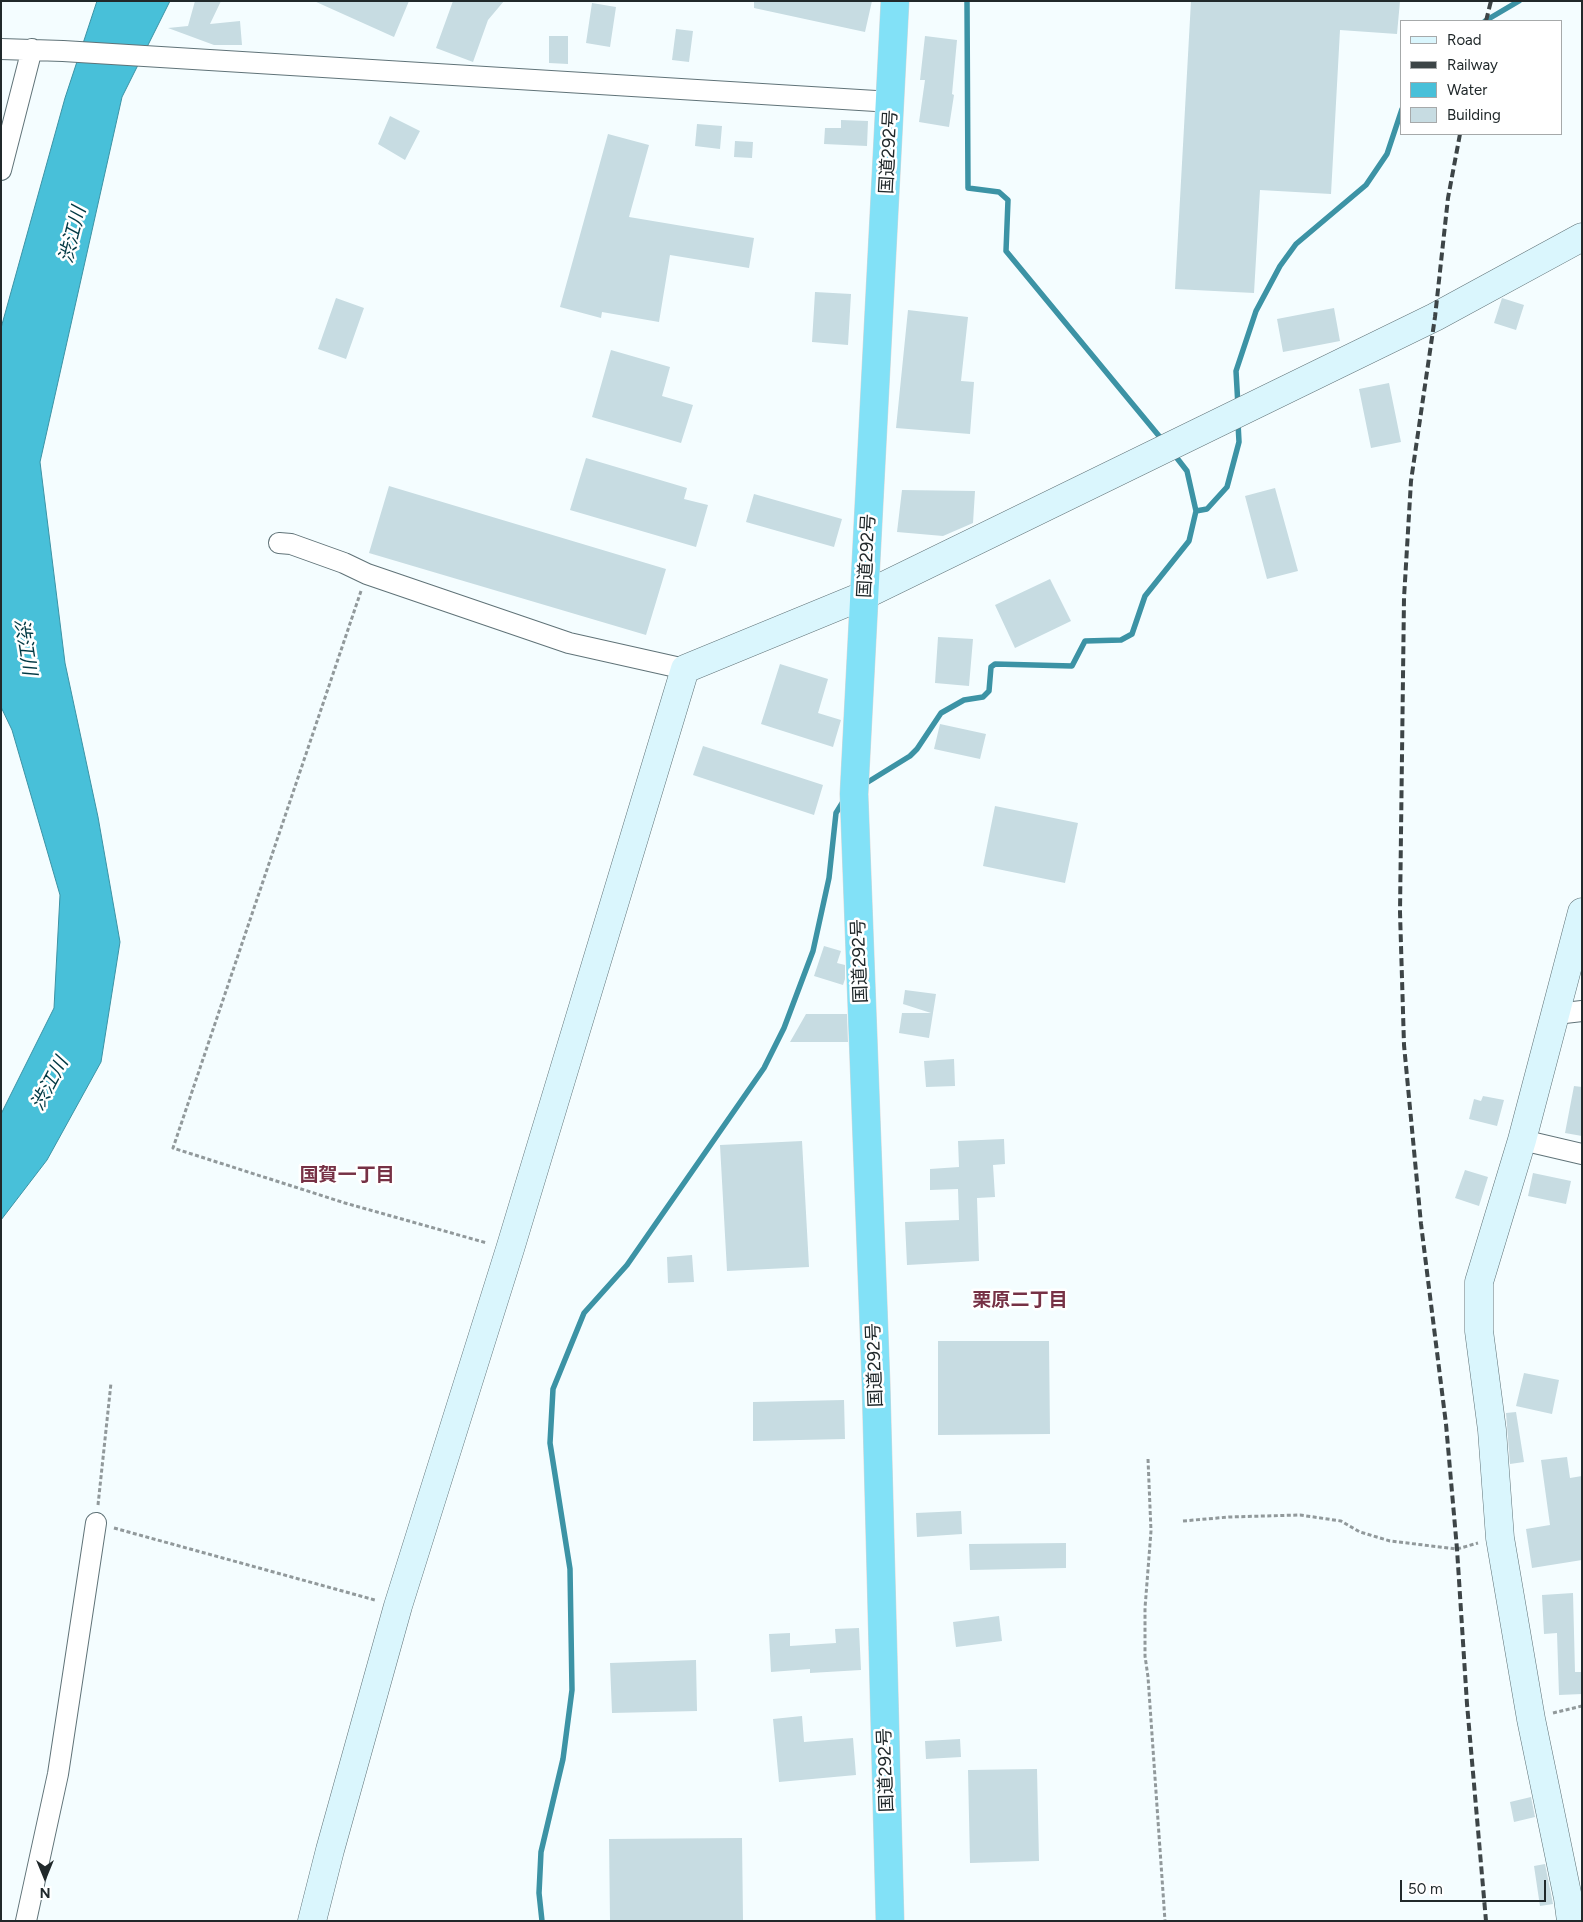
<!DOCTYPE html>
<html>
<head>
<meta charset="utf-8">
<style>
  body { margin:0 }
  #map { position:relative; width:1583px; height:1922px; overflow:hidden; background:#f4fdff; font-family:Figtree,sans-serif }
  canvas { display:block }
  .frame { position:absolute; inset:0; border:2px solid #21292b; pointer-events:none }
  .legend { position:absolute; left:1400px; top:20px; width:162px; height:115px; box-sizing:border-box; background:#fff; border:1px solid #a6a9aa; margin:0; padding:6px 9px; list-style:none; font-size:15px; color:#21292b }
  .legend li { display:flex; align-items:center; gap:10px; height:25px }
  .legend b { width:25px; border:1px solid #a6a9aa }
  .north { position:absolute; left:20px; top:1852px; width:50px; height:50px; -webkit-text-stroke:4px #fff; paint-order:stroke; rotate:180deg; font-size:14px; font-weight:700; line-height:20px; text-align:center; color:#21292b }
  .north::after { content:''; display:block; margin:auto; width:18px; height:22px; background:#21292b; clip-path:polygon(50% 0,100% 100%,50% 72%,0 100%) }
  .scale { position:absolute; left:1400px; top:1880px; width:146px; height:22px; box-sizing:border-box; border:2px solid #21292b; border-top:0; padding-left:6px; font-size:15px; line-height:18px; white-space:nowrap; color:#21292b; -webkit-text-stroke:4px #fff; paint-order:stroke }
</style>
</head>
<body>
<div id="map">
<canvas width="1583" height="1922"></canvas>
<div class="frame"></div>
<ul class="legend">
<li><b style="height:6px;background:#daf6fd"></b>Road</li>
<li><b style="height:6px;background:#3d4547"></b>Railway</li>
<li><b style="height:14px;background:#48c0d9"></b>Water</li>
<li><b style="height:14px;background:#c7dce2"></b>Building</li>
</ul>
<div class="north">N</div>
<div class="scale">50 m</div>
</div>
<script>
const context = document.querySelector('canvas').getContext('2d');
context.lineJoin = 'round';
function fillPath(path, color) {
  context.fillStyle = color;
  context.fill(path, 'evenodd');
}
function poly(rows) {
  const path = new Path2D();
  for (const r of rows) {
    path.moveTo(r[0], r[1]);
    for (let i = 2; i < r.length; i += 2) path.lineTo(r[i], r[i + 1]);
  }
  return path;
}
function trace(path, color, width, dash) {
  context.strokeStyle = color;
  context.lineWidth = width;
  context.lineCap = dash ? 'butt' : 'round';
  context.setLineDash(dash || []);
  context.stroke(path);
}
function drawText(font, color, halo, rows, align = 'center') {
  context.font = font + ' Figtree,"Noto Sans JP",sans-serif';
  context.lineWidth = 5;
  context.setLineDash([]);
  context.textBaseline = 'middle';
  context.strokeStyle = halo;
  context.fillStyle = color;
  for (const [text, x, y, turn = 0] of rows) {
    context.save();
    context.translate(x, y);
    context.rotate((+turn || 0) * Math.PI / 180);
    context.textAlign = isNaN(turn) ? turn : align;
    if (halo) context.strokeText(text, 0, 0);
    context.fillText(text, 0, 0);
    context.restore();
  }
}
const water = poly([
  [97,1,170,1,122,97,40,462,65,663,98,817,120,942,101,1062,47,1160,1,1220,1,1114,54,1008,60,895,12,730,1,707,1,328,65,98,97,1]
]);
fillPath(water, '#48c0d9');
trace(water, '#3c93a5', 1);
trace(poly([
  [967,1,968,188,999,192,1008,200,1006,251,1164,442],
  [1485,21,1519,1],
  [1238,406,1236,371,1256,311,1280,266,1296,244,1366,185,1387,154,1402,109],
  [1196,511,1207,509,1227,487,1239,442,1238,423],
  [863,785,910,756,917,749,941,713,964,700,983,697,989,691,991,667,995,664,1072,666,1085,641,1121,640,1132,634,1145,596,1189,541,1196,511,1187,471,1173,453],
  [542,1921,539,1893,541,1852,563,1759,572,1690,570,1569,550,1443,553,1389,584,1313,627,1265,764,1068,784,1028,813,951,829,878,836,813,844,800]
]), '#3c93a5', 5.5);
fillPath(poly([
  [195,1,221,1,210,24,240,21,242,45,214,45,168,28,188,26],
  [314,1,409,1,394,37],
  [453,1,504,1,488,20,473,62,436,48],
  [754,1,872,1,865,32,754,8],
  [1191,1,1400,1,1397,34,1340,30,1331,194,1260,190,1254,293,1175,289],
  [592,3,616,7,610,47,586,43],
  [676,29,693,31,689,62,672,60],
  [549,36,568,36,568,64,549,63],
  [925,36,957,40,952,94,954,95,949,127,919,122,925,80,920,80],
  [390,116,420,131,405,160,378,144],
  [841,120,868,121,867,146,824,144,825,128,841,128],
  [697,124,722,126,720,149,695,146],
  [608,134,649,145,629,217,754,238,749,268,670,255,659,322,602,312,601,318,560,307],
  [735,141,753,142,752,158,734,157],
  [815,292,851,294,848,345,812,342],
  [336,298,364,308,346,359,318,349],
  [1502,298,1524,305,1516,330,1494,323],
  [1334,308,1340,341,1283,352,1277,319],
  [908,310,968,317,961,381,974,382,970,434,896,428],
  [611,350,670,367,662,396,693,405,681,443,592,417],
  [1389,383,1401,442,1371,448,1359,389],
  [586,458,687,488,684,499,708,505,696,547,570,510],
  [389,486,666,569,646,635,369,553],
  [1275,488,1298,571,1267,579,1245,496],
  [902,490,975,491,973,523,943,536,897,532],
  [754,494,842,519,834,547,746,522],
  [1050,579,1071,621,1015,648,995,605],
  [938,637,973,639,969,686,935,683],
  [780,664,828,679,818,713,841,720,833,747,761,724],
  [940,724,986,734,980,759,934,749],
  [703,746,823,785,814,815,693,775],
  [995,806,1078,823,1065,883,983,866],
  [824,946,841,951,837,963,845,965,845,979,843,985,814,976],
  [905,990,936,994,929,1038,899,1033,902,1013,931,1013,903,1004],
  [806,1014,847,1014,848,1042,790,1042],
  [954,1059,955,1086,926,1087,924,1061],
  [1574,1086,1582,1087,1582,1136,1565,1133],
  [1483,1096,1504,1100,1497,1126,1469,1119,1474,1099,1481,1101],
  [1004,1139,1005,1164,993,1165,995,1197,977,1198,979,1261,907,1265,905,1222,959,1220,958,1189,930,1190,930,1169,959,1167,958,1141],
  [802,1141,809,1267,727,1271,720,1145],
  [1465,1170,1488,1177,1479,1206,1455,1198],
  [1533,1173,1571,1181,1566,1204,1528,1196],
  [692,1255,694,1282,668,1283,667,1257],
  [938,1341,1049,1341,1050,1434,938,1435],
  [1524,1373,1559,1380,1552,1414,1516,1406],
  [844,1400,845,1439,753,1441,753,1402],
  [1516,1412,1524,1462,1510,1464,1506,1413],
  [1567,1457,1570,1478,1582,1476,1582,1560,1532,1568,1526,1529,1550,1525,1541,1460],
  [961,1511,962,1534,917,1537,916,1513],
  [1066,1543,1066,1568,970,1570,969,1544],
  [1573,1593,1575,1672,1582,1672,1582,1694,1559,1695,1557,1633,1544,1634,1542,1595],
  [999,1616,1002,1641,956,1647,953,1622],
  [859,1628,861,1670,810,1673,810,1669,771,1672,769,1634,790,1633,790,1646,836,1643,835,1629],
  [696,1660,697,1711,612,1713,610,1663],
  [802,1716,804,1742,853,1738,856,1775,779,1782,773,1719],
  [960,1739,961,1757,926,1759,925,1741],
  [1037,1769,1039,1861,970,1863,968,1770],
  [1531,1797,1535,1817,1514,1822,1510,1802],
  [742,1838,743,1921,610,1921,609,1839],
  [1545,1864,1553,1904,1540,1906,1534,1866]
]), '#c7dce2');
const street = poly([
  [1,49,63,51,892,102],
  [1,170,32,49],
  [279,543,291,544,344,563,367,574,569,643,685,669],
  [1556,1014,1582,1011],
  [1522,1140,1582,1154],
  [26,1921,58,1774,96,1523]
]);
const secondary = poly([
  [312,1921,330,1850,398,1606,510,1249,685,669,865,595,1435,317,1582,237],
  [1571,1921,1568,1898,1531,1719,1500,1538,1492,1430,1479,1331,1479,1282,1522,1140,1582,912]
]);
const highway = poly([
  [890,1921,876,1383,854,794,895,1]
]);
trace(street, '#607378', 22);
trace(secondary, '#607378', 29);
trace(highway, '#d7d8d9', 29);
trace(poly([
  [361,591,173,1148,345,1203,487,1243],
  [1148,1459,1151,1531,1145,1608,1145,1656,1148,1677,1165,1921],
  [98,1505,111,1383],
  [1183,1521,1229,1517,1300,1515,1341,1521,1360,1532,1390,1541,1457,1549,1478,1543],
  [114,1528,375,1600],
  [1553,1713,1582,1706],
  [1,1921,2,1921]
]), '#91999b', 3, [4, 2.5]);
trace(street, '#fff', 20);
trace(secondary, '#daf6fd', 28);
trace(highway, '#82e1f7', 28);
trace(poly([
  [1486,21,1491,1],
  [1460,134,1448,198,1435,317,1411,481,1404,598,1400,912,1404,1045,1421,1224,1446,1424,1457,1549,1467,1704,1486,1921]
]), '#3d4547', 4, [8, 4]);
drawText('18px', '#21292b', '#fff', [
  ["国道292号",889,152,-87],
  ["国道292号",867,556,-87],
  ["国道292号",860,961,-92],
  ["国道292号",875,1365,-92],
  ["国道292号",886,1770,-92]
]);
drawText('italic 19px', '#003843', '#fff', [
  ["渋江川",73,235,-76],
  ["渋江川",25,647,81],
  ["渋江川",50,1084,-62]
]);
drawText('bold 19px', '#763145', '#fff', [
  ["国賀一丁目",347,1175],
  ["栗原二丁目",1020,1300]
]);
</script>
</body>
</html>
